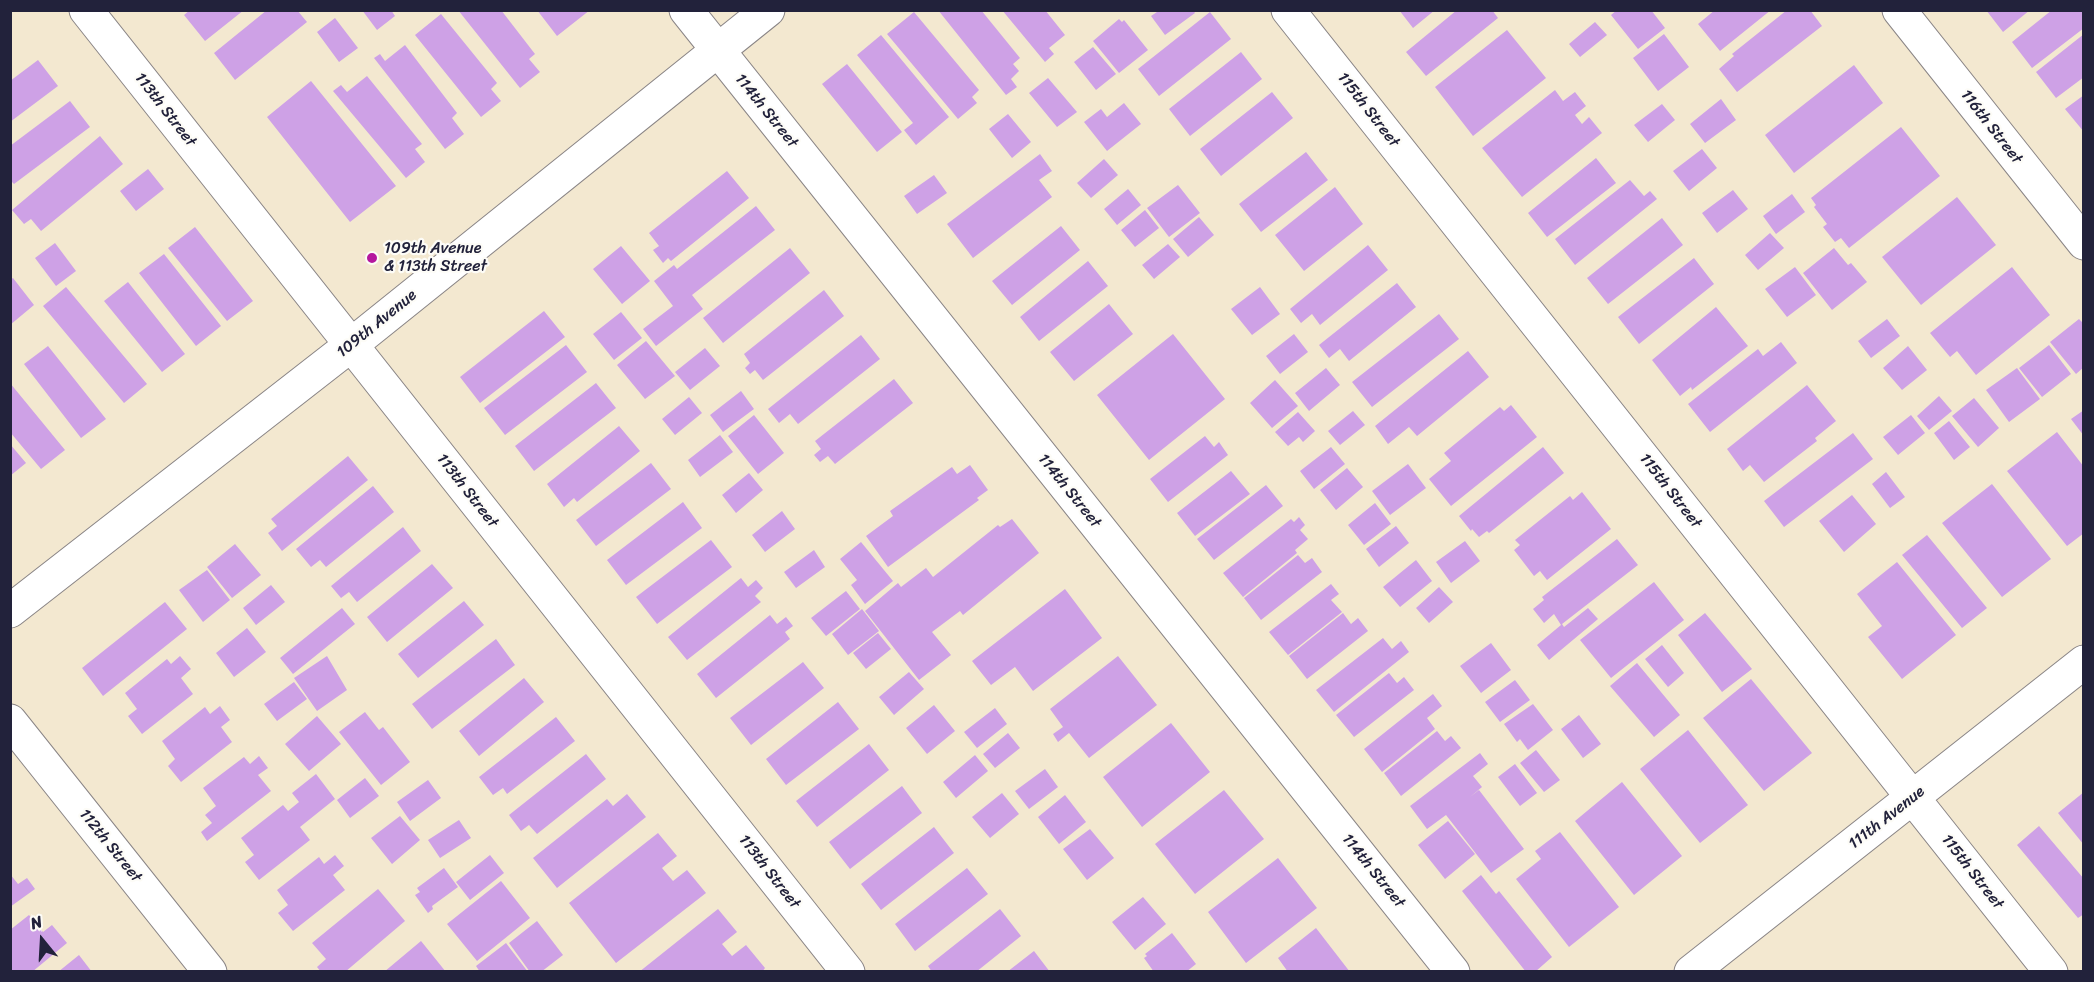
<!DOCTYPE html>
<html>
<head>
<meta charset="utf-8">
<style>
  body { margin:0 }
  #map { position:relative; width:2094px; height:982px; overflow:hidden; background:#f3e8d0; font-family:Sriracha,sans-serif }
  canvas { display:block }
  .frame { position:absolute; inset:0; border:12px solid #22223b; pointer-events:none }
  .north { position:absolute; left:12px; top:910px; width:60px; height:60px; -webkit-text-stroke:4px #fdfcf7; paint-order:stroke; rotate:342deg; font-size:16px; font-weight:700; line-height:24px; text-align:center; color:#22223b }
  .north::after { content:''; display:block; margin:auto; width:21px; height:27px; background:#22223b; clip-path:polygon(50% 0,100% 100%,50% 72%,0 100%) }
</style>
</head>
<body>
<div id="map">
<canvas width="2094" height="982"></canvas>
<div class="frame"></div>
<div class="north">N</div>
</div>
<script>
const context = document.querySelector('canvas').getContext('2d');
context.lineJoin = 'round';
function fillPath(path, color) {
  context.fillStyle = color;
  context.fill(path, 'evenodd');
}
function poly(rows) {
  const path = new Path2D();
  for (const r of rows) {
    path.moveTo(r[0], r[1]);
    for (let i = 2; i < r.length; i += 2) path.lineTo(r[i], r[i + 1]);
  }
  return path;
}
function trace(path, color, width, dash) {
  context.strokeStyle = color;
  context.lineWidth = width;
  context.lineCap = dash ? 'butt' : 'round';
  context.setLineDash(dash || []);
  context.stroke(path);
}
function drawText(font, color, halo, rows, align = 'center') {
  context.font = font + ' Sriracha,sans-serif';
  context.lineWidth = 4.5;
  context.setLineDash([]);
  context.textBaseline = 'middle';
  context.strokeStyle = halo;
  context.fillStyle = color;
  for (const [text, x, y, turn = 0] of rows) {
    context.save();
    context.translate(x, y);
    context.rotate((+turn || 0) * Math.PI / 180);
    context.textAlign = isNaN(turn) ? turn : align;
    if (halo) context.strokeText(text, 0, 0);
    context.fillText(text, 0, 0);
    context.restore();
  }
}
fillPath(poly([
  [190,10,244,10,205,41,184,15],
  [267,10,297,10,307,22,235,80,214,53],
  [362,10,391,10,395,16,377,30],
  [458,10,501,10,535,54,529,59,540,72,520,88],
  [537,10,590,10,557,36],
  [938,10,981,10,1020,58,1013,64,1019,71,1011,79,1017,87,1006,95],
  [1002,10,1045,10,1065,35,1049,48,1054,54,1045,62],
  [1160,10,1193,10,1195,13,1165,35,1151,16],
  [1399,10,1435,10,1413,28],
  [1457,10,1492,10,1498,18,1426,76,1406,52],
  [1617,10,1651,10,1665,28,1638,49,1611,15],
  [1715,10,1771,10,1720,51,1698,24],
  [1787,10,1810,10,1822,26,1737,92,1719,69,1734,56,1732,54],
  [1986,10,2030,10,2003,32],
  [2052,10,2084,10,2084,28,2032,68,2012,42],
  [914,12,979,90,972,97,977,103,958,119,887,34],
  [1210,12,1231,39,1159,96,1138,69],
  [441,14,497,83,491,89,501,101,481,117,415,35],
  [335,18,358,48,339,62,317,32],
  [1119,19,1122,22,1124,20,1148,50,1119,73,1093,41],
  [1595,22,1607,35,1580,57,1569,44],
  [1507,30,1546,78,1473,136,1435,87],
  [1664,34,1689,67,1658,91,1633,58],
  [2084,34,2084,77,2056,98,2036,72],
  [881,35,949,117,916,145,904,130,913,123,857,55],
  [405,45,457,113,452,118,464,134,445,149,374,58,380,54,385,61],
  [1093,47,1116,74,1096,90,1074,62],
  [1241,52,1262,79,1190,136,1169,109],
  [38,60,58,86,10,122,10,81],
  [847,64,902,132,877,152,822,84],
  [1854,65,1883,103,1794,173,1765,135],
  [367,76,422,144,415,149,425,162,406,178,333,91,341,85,347,92],
  [1048,78,1077,112,1057,127,1029,93],
  [311,81,396,186,350,222,267,117],
  [1555,90,1563,101,1575,92,1586,106,1575,115,1582,124,1589,117,1602,133,1522,197,1482,148],
  [1272,92,1293,118,1221,176,1200,149],
  [2084,95,2084,132,2065,109],
  [1721,99,1736,120,1705,143,1690,124],
  [70,101,90,127,14,184,10,180,10,146],
  [1124,103,1141,124,1107,151,1084,122,1101,109,1107,117],
  [1662,104,1675,120,1648,142,1634,125],
  [1008,114,1031,142,1012,158,989,129],
  [1901,127,1940,176,1849,248,1841,238,1835,242,1823,227,1827,224,1814,207,1816,205,1811,198],
  [100,136,123,164,41,231,31,219,24,224,12,210],
  [1702,149,1717,168,1689,191,1673,171],
  [1306,152,1328,180,1261,232,1239,204],
  [1040,154,1052,171,1039,180,1052,197,973,258,947,224],
  [1596,158,1616,183,1547,237,1528,213],
  [1104,159,1118,175,1091,198,1077,183],
  [148,169,164,189,136,211,120,191],
  [727,171,749,198,671,261,668,258,663,263,653,250,659,246,649,233],
  [934,175,947,193,917,214,904,196],
  [1630,180,1644,196,1650,191,1657,199,1575,265,1555,239],
  [1178,185,1200,213,1169,237,1147,208],
  [1335,187,1363,224,1304,271,1275,235],
  [1128,189,1141,205,1117,225,1104,209],
  [1733,190,1748,209,1717,233,1702,213],
  [1792,194,1805,212,1776,234,1763,216],
  [1957,197,1996,245,1921,305,1882,257],
  [756,206,775,230,692,295,703,309,656,346,643,329,673,306,654,281,674,265,677,269],
  [1145,210,1159,228,1135,247,1121,230],
  [1199,217,1214,235,1188,257,1173,239],
  [1662,218,1683,245,1608,304,1587,278],
  [1061,226,1080,250,1012,305,992,281],
  [195,227,253,301,227,321,168,248],
  [1770,233,1784,248,1758,270,1745,255],
  [55,243,76,271,56,286,35,258],
  [1168,244,1180,257,1154,279,1142,265],
  [1368,245,1388,270,1320,325,1312,314,1301,323,1290,309],
  [621,246,650,281,622,304,593,269],
  [790,248,810,273,723,343,703,318],
  [1834,248,1848,265,1851,263,1867,282,1832,310,1803,273],
  [164,254,221,326,196,346,139,273],
  [1694,258,1714,284,1639,344,1618,317],
  [1088,261,1108,286,1039,341,1020,317],
  [1795,267,1816,295,1787,317,1765,289],
  [2012,267,2050,315,1976,375,1957,351,1950,357,1930,333],
  [13,278,34,305,10,325,10,280],
  [128,282,185,354,162,372,104,301],
  [1397,283,1416,307,1349,361,1340,349,1329,358,1319,345],
  [66,287,147,384,124,403,43,306],
  [1260,287,1280,314,1252,335,1231,309],
  [824,290,844,316,763,380,755,370,750,374,745,368,750,363,744,354],
  [1109,304,1133,334,1074,381,1050,352],
  [1716,307,1748,346,1692,390,1691,387,1680,396,1652,360],
  [544,311,565,337,480,403,460,377],
  [621,312,642,338,614,360,593,334],
  [1439,314,1459,339,1372,407,1352,382],
  [1887,319,1900,336,1871,358,1858,341],
  [2079,319,2084,324,2084,367,2076,374,2050,342],
  [1173,334,1225,399,1149,460,1097,395],
  [1294,334,1308,352,1280,374,1266,356],
  [861,335,880,359,798,424,790,414,779,423,768,409],
  [646,341,675,376,645,399,617,365],
  [1781,342,1797,363,1710,432,1688,404,1758,349,1763,356],
  [566,345,587,372,505,435,484,408],
  [2049,345,2071,374,2042,397,2019,368],
  [48,346,106,419,81,438,24,364],
  [1908,346,1927,370,1902,390,1883,368],
  [705,348,720,366,690,390,675,372],
  [1468,351,1489,377,1417,436,1409,427,1388,444,1375,426],
  [1326,368,1340,385,1309,411,1295,393],
  [2017,368,2040,399,2009,422,1986,390],
  [894,379,913,403,835,464,828,456,820,462,814,455,821,449,815,441],
  [1275,380,1298,406,1272,428,1250,403],
  [10,383,65,450,41,469,10,432],
  [596,383,616,408,534,471,515,446],
  [1807,385,1836,421,1815,438,1817,441,1764,482,1750,465,1743,471,1727,449],
  [741,391,754,409,723,432,710,415],
  [1939,396,1952,411,1929,430,1917,416],
  [689,397,702,413,675,435,662,419],
  [1974,398,1999,428,1978,447,1952,416],
  [1511,405,1537,437,1451,506,1429,479,1451,461,1444,453,1500,407,1504,411],
  [2084,410,2084,436,2071,419],
  [1353,411,1365,425,1340,445,1328,431],
  [1298,412,1315,431,1303,442,1299,437,1288,446,1275,432],
  [754,415,784,453,758,474,728,436],
  [1911,415,1925,433,1898,455,1883,437],
  [1949,421,1970,447,1954,460,1934,433],
  [619,426,640,451,577,502,574,498,564,507,547,484],
  [2057,432,2084,467,2084,533,2067,546,2007,471],
  [1853,433,1873,459,1784,527,1764,501],
  [720,435,733,452,700,477,688,460],
  [1205,436,1214,447,1219,442,1228,455,1168,502,1150,479],
  [10,444,26,463,10,476],
  [1331,447,1345,464,1314,489,1300,471],
  [1543,447,1564,473,1489,533,1487,531,1479,537,1472,529,1471,531,1459,516],
  [348,456,368,480,282,551,268,533,277,526,271,519],
  [651,463,671,489,596,546,576,520],
  [1408,464,1426,488,1390,515,1372,491],
  [970,465,988,490,977,498,979,500,888,567,866,536,893,516,890,511,952,467,957,474],
  [1347,468,1363,487,1336,510,1320,490],
  [1231,471,1250,494,1195,536,1177,513],
  [1886,472,1905,497,1890,508,1872,484],
  [749,473,763,490,736,513,722,495],
  [1992,484,2051,559,2002,597,1942,523],
  [1266,485,1283,506,1214,560,1197,539],
  [373,486,394,512,326,567,320,560,311,567,296,549],
  [1582,492,1611,529,1547,580,1540,571,1534,576,1514,550,1520,545,1515,540,1570,496,1573,500],
  [1852,495,1876,524,1844,552,1819,521],
  [683,502,702,528,626,585,607,560],
  [1375,503,1391,524,1364,545,1348,525],
  [782,511,795,529,765,552,752,535],
  [1299,517,1305,525,1300,530,1308,539,1295,550,1297,553,1243,597,1223,573,1291,519,1294,522],
  [1012,519,1039,553,963,615,960,611,932,632,951,655,919,680,865,611,898,583,901,587,926,568,933,577,998,525,1000,527],
  [1396,526,1409,543,1379,567,1366,549],
  [403,527,421,551,357,602,349,592,341,598,331,586],
  [1927,535,1987,608,1962,628,1902,555],
  [1617,539,1638,565,1562,624,1564,627,1588,608,1598,619,1549,660,1537,645,1561,625,1554,614,1544,623,1533,609,1544,600,1542,597],
  [711,540,732,567,657,624,636,597],
  [1465,541,1480,561,1451,583,1436,562],
  [861,542,893,581,865,604,851,585,857,580,840,559],
  [235,544,261,575,232,598,207,567],
  [814,550,825,567,796,588,784,572],
  [1298,555,1305,563,1312,558,1322,572,1261,620,1244,598],
  [1416,560,1432,581,1400,607,1383,587],
  [1897,562,1956,635,1902,679,1868,637,1882,626,1857,594],
  [432,564,453,588,387,642,367,617],
  [207,570,230,600,203,622,179,590],
  [741,578,748,587,756,580,763,588,755,596,761,602,687,660,668,637],
  [1654,582,1684,620,1611,678,1580,640],
  [1331,584,1339,594,1331,600,1342,612,1288,655,1269,632],
  [271,585,285,602,256,625,243,608],
  [1439,587,1453,602,1429,623,1416,608],
  [1065,589,1102,638,1033,691,1015,667,991,685,972,661],
  [846,591,860,609,826,636,811,618],
  [464,601,484,625,418,678,398,654],
  [165,602,187,629,103,696,82,668],
  [342,608,355,624,293,674,280,658],
  [862,609,879,631,848,655,832,634],
  [1343,613,1351,624,1358,618,1368,631,1307,679,1289,656],
  [1705,613,1752,669,1722,692,1678,635],
  [770,615,777,624,786,617,793,626,785,632,790,639,716,698,697,674],
  [247,628,266,652,234,677,216,653],
  [878,633,891,649,866,669,853,653],
  [1383,638,1392,649,1401,641,1409,652,1334,712,1316,690],
  [496,639,515,665,432,729,412,704],
  [1491,643,1511,670,1481,693,1460,666],
  [1662,645,1684,673,1668,687,1645,659],
  [180,656,191,669,181,678,193,694,142,734,128,716,137,709,125,693,167,659,171,664],
  [327,656,347,690,317,711,294,678],
  [1118,656,1157,705,1089,758,1069,733,1058,742,1053,734,1063,727,1050,709],
  [803,662,824,688,751,745,730,718],
  [1637,663,1680,715,1654,737,1610,686],
  [909,672,924,689,894,715,879,697],
  [1389,673,1397,683,1404,677,1414,690,1354,737,1336,715],
  [524,678,544,702,479,756,459,731],
  [1751,679,1812,753,1764,791,1703,718],
  [1515,680,1530,700,1500,722,1485,702],
  [294,682,307,699,277,721,264,704],
  [1433,694,1442,706,1427,718,1435,729,1382,772,1364,749],
  [838,702,859,729,786,785,766,759],
  [1533,704,1553,730,1528,750,1520,739,1517,742,1504,724],
  [934,705,955,731,927,754,906,728],
  [220,706,230,720,221,727,232,742,181,782,168,766,175,759,162,741,205,707,210,714],
  [995,708,1007,724,977,748,964,732],
  [365,712,379,730,383,727,410,762,381,785,339,732],
  [1579,715,1601,744,1583,758,1561,729],
  [317,716,341,744,309,771,285,744],
  [556,717,575,741,507,794,503,788,493,795,479,777],
  [1171,723,1210,772,1142,827,1103,777],
  [1688,730,1748,805,1700,843,1640,769],
  [1437,731,1445,741,1451,736,1461,748,1401,796,1384,773],
  [1008,733,1020,748,995,768,983,754],
  [869,744,889,770,817,827,796,801],
  [1536,750,1560,780,1544,792,1520,763],
  [1480,753,1488,764,1473,776,1482,787,1470,797,1479,790,1524,849,1491,873,1446,815,1427,829,1410,806],
  [586,754,606,779,537,834,529,825,521,831,509,815],
  [975,755,988,771,956,798,943,782],
  [259,756,268,768,258,775,271,791,207,841,201,832,212,823,205,815,216,806,203,788,244,757,250,764],
  [1515,764,1537,793,1520,806,1498,777],
  [1045,769,1058,787,1029,809,1015,791],
  [316,774,335,799,300,827,310,840,259,880,245,862,254,855,241,838,283,805,288,811,299,802,292,793],
  [365,778,379,796,350,818,337,800],
  [428,780,441,798,410,821,397,802],
  [1622,782,1682,856,1634,895,1575,821],
  [902,786,922,813,850,869,829,842],
  [1224,790,1264,839,1195,894,1155,844],
  [2084,792,2084,845,2058,813],
  [1002,793,1019,814,990,838,972,817],
  [627,794,646,817,557,888,533,858,607,799,613,806],
  [1065,795,1086,822,1059,844,1038,817],
  [400,816,420,840,392,864,371,838],
  [459,820,471,838,440,858,428,840],
  [1448,821,1475,854,1445,879,1418,845],
  [2039,826,2084,879,2084,914,2078,918,2017,845],
  [934,827,954,853,881,910,861,884],
  [1090,829,1114,858,1087,880,1063,849],
  [1560,832,1619,907,1569,947,1516,879,1541,859,1535,851],
  [658,833,677,856,662,868,667,874,673,881,687,870,706,893,616,963,569,903],
  [335,855,344,866,333,875,345,890,293,931,278,913,288,905,277,890,319,857,324,864],
  [490,855,504,873,470,900,456,882],
  [1278,858,1317,908,1246,963,1208,912],
  [444,868,458,887,432,906,433,909,428,913,415,895,420,892,417,888],
  [967,868,988,894,915,951,895,924],
  [10,874,18,884,27,878,35,889,10,907],
  [1481,875,1496,894,1499,891,1552,957,1535,972,1526,972,1462,891],
  [501,881,530,918,477,961,447,924],
  [378,889,405,921,345,972,321,972,317,967,326,959,312,943],
  [1143,897,1166,924,1135,950,1112,922],
  [718,909,737,932,722,944,732,956,746,945,765,968,762,972,639,972],
  [1000,909,1021,936,976,972,932,972,928,966],
  [29,915,43,932,52,925,67,943,32,972,10,972,10,930],
  [537,921,563,955,541,972,530,972,509,943],
  [1316,928,1350,972,1288,972,1278,958],
  [1172,933,1196,964,1186,972,1154,972,1144,958,1147,956,1145,954],
  [421,941,446,972,384,972],
  [506,943,528,972,480,972,476,966],
  [1034,951,1050,972,1007,972],
  [79,955,92,972,58,972]
]), '#cea1e6');
const minor = poly([
  [86,10,848,972],
  [686,10,1453,972],
  [1288,10,2051,972],
  [1899,10,2084,243],
  [10,611,351,345,768,10],
  [10,721,210,972],
  [1691,972,2084,662]
]);
trace(minor, '#8a8586', 35);
trace(minor, '#fff', 33);
for (const [x, y, r, color] of [
  [372,258,6,"#b5179e"]
]) {
  const dot = new Path2D();
  dot.arc(x, y, r, 0, 2 * Math.PI);
  context.fillStyle = color;
  context.fill(dot);
  trace(dot, '#fdfcf7', 2);
}
drawText('16px', '#22223b', '#fdfcf7', [
  ["113th Street",165,110,52],
  ["115th Street",1368,110,52],
  ["114th Street",766,111,51],
  ["116th Street",1991,127,52],
  ["109th Avenue",377,324,-39],
  ["113th Street",467,491,52],
  ["114th Street",1069,491,51],
  ["115th Street",1670,491,52],
  ["111th Avenue",1887,818,-38],
  ["112th Street",110,846,51],
  ["114th Street",1373,871,51],
  ["113th Street",769,872,52],
  ["115th Street",1972,872,52]
]);
drawText('16px', '#22223b', '#fdfcf7', [
  ["109th Avenue",384,249],
  ["& 113th Street",384,267]
], 'left');
</script>
</body>
</html>
